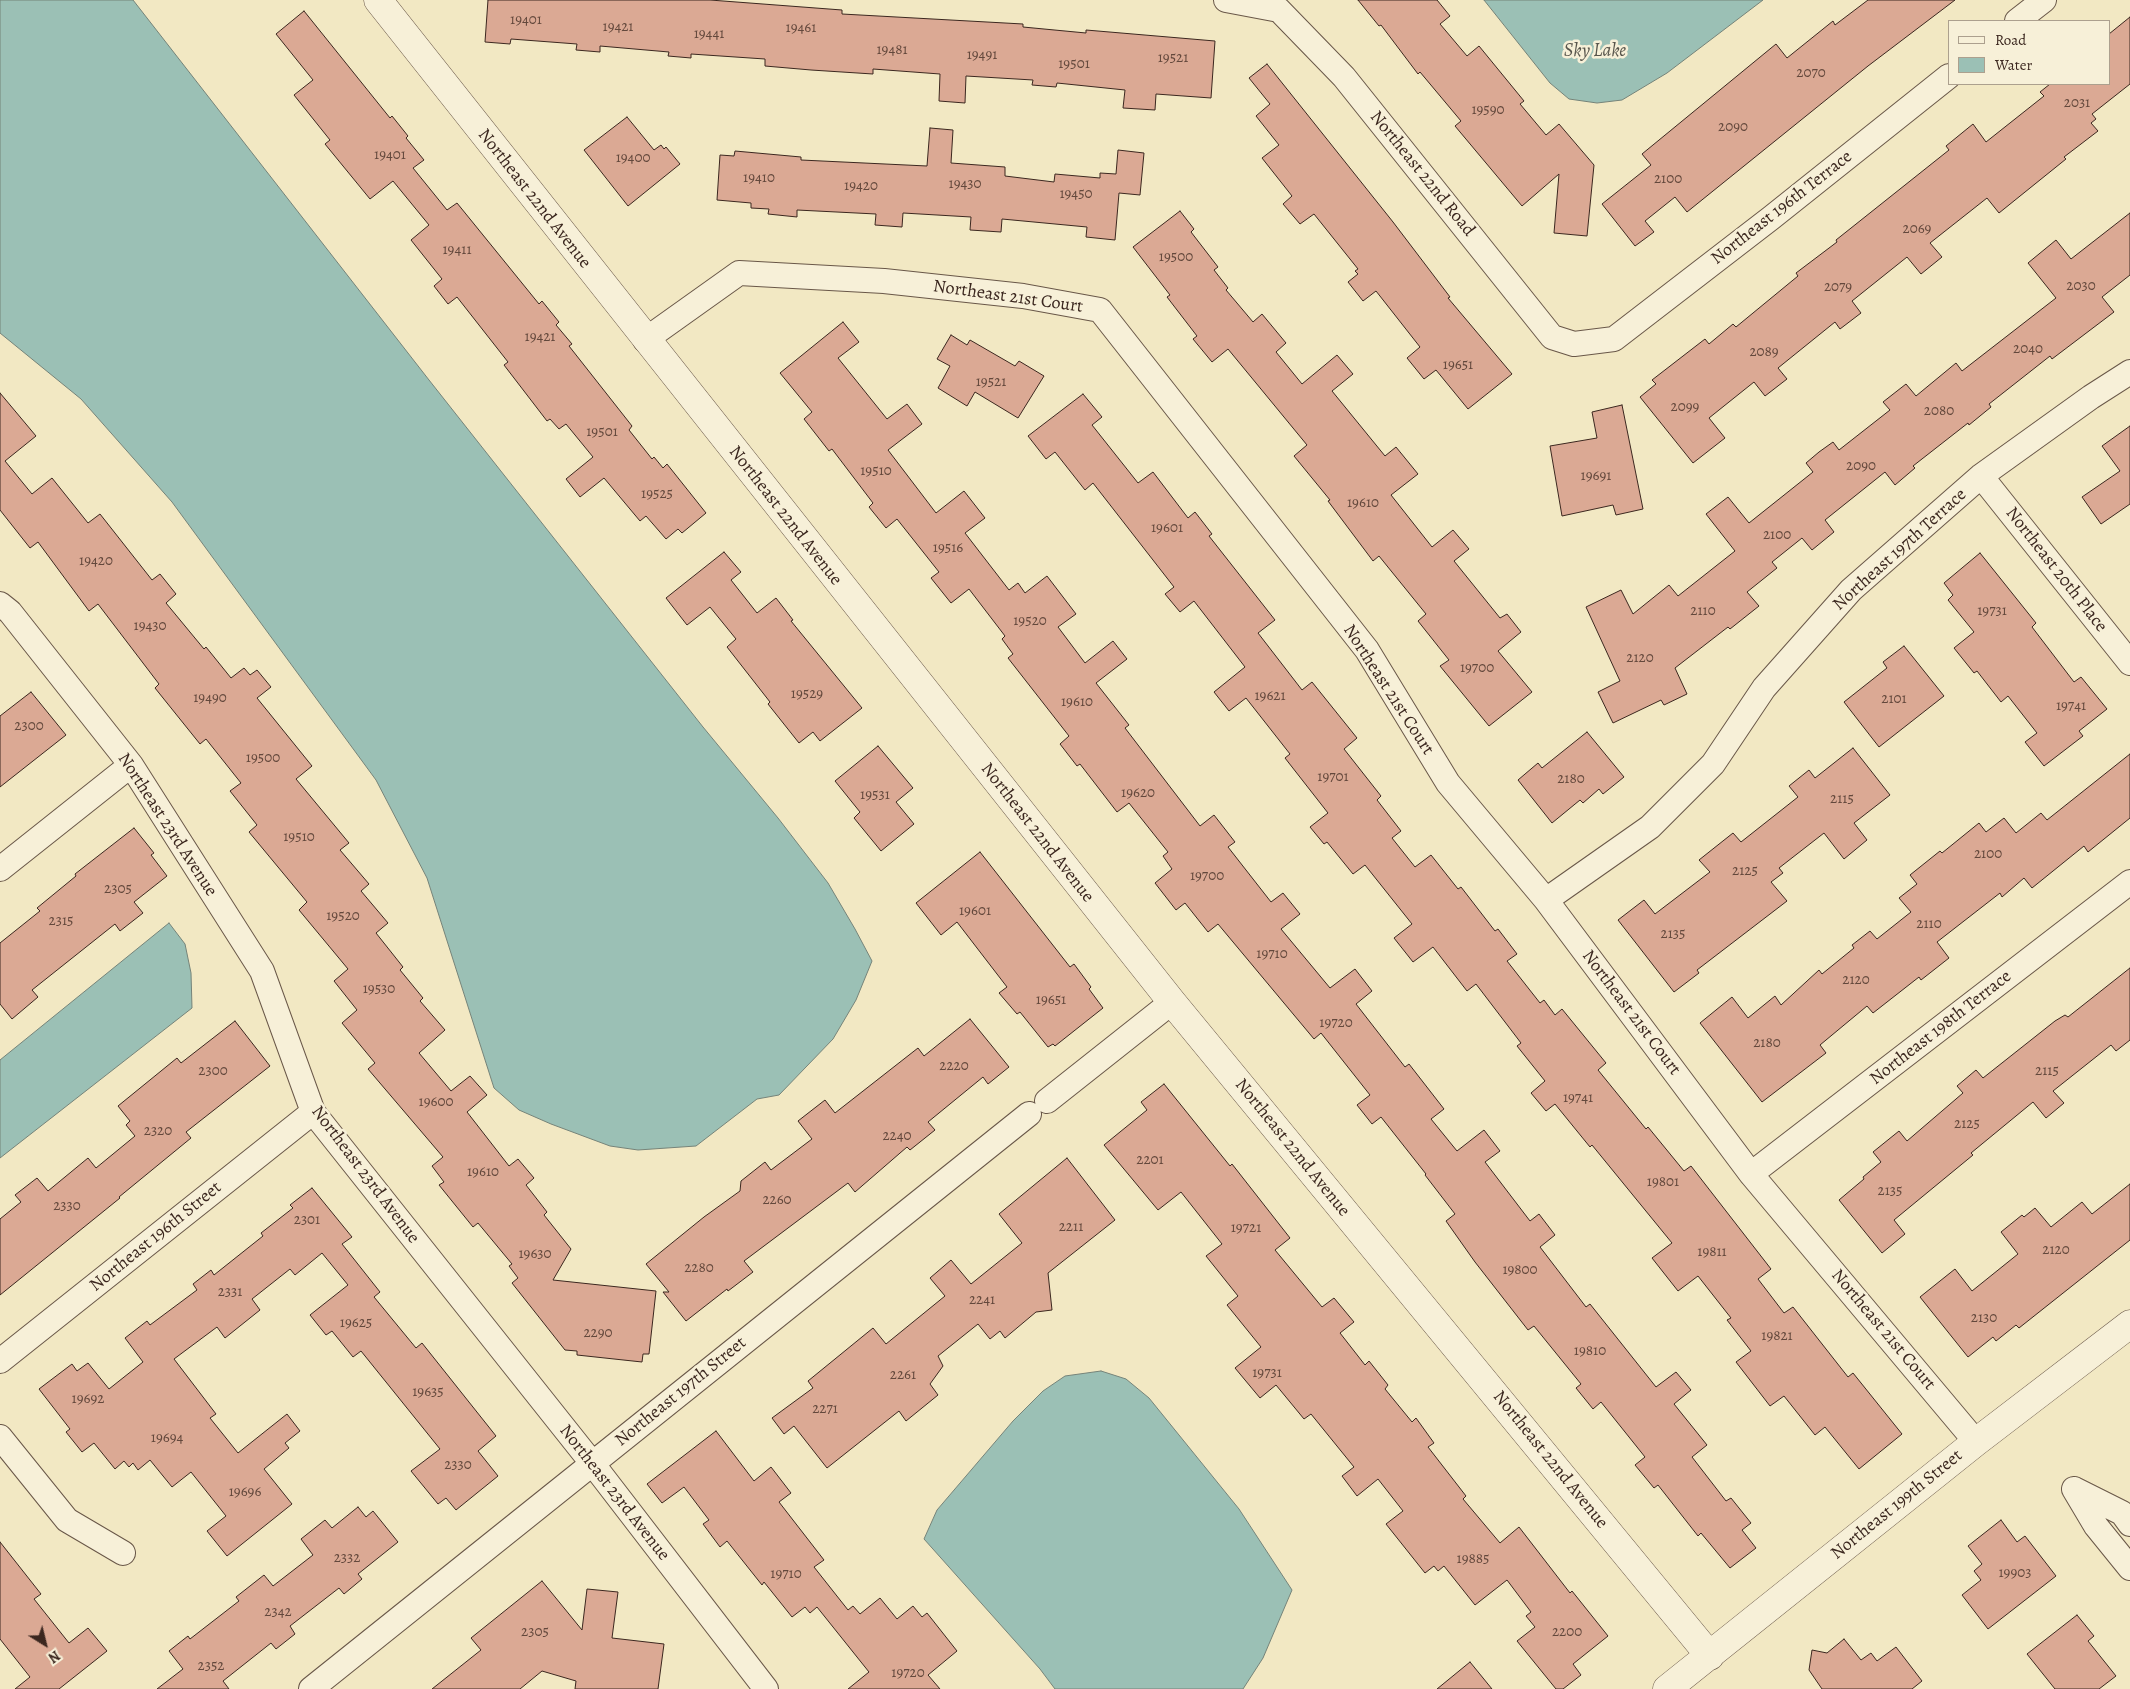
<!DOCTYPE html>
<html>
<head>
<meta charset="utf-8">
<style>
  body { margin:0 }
  #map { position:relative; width:2130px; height:1689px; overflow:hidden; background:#f2e8c3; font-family:Alegreya,serif }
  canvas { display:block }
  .legend { position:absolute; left:1948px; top:20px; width:162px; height:65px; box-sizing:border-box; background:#f7f0d8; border:1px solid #aca08e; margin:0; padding:6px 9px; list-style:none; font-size:15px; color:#3b271f }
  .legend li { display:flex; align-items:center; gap:10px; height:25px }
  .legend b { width:25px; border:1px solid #aca08e }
  .north { position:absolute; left:20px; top:1619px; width:50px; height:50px; -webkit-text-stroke:4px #f7f0d8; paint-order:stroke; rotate:144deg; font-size:14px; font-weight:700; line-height:20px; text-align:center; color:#3b271f }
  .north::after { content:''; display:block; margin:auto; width:18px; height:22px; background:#3b271f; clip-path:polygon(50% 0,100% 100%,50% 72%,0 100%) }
</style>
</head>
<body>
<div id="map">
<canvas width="2130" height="1689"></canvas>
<ul class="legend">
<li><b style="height:6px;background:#f7f0d8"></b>Road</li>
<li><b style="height:14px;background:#9bc0b5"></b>Water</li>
</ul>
<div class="north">N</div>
</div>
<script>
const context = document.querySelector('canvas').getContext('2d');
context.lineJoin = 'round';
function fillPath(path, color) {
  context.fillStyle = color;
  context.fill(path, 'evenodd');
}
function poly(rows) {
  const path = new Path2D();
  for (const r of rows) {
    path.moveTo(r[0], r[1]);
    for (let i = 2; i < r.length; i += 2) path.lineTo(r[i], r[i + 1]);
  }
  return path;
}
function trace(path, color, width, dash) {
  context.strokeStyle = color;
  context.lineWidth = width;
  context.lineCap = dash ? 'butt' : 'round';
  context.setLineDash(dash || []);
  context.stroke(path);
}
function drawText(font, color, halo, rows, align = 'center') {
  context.font = font + ' Alegreya,serif';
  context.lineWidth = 5;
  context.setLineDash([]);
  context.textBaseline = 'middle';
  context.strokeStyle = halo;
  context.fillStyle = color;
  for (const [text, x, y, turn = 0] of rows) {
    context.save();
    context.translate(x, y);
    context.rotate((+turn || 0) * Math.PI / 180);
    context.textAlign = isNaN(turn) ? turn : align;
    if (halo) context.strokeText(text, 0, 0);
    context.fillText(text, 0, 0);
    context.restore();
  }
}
const water = poly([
  [0,0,133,0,429,380,703,727,778,818,828,883,855,929,872,961,856,1000,833,1039,779,1095,757,1099,696,1146,638,1150,610,1146,551,1124,519,1110,494,1088,427,878,376,780,172,502,81,399,0,333,0,0],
  [1484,0,1763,0,1667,73,1622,100,1597,103,1569,99,1550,83,1484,0],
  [169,923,185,944,191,973,192,1008,0,1158,0,1060,169,923],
  [1101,1371,1126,1379,1149,1398,1239,1509,1292,1590,1263,1658,1243,1689,1055,1689,1040,1669,924,1539,937,1510,1013,1421,1043,1391,1065,1376,1101,1371]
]);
fillPath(water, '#9bc0b5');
trace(water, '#758379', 1);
const building = poly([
  [488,0,710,0,842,10,842,14,1023,24,1023,27,1086,33,1086,30,1215,41,1211,98,1156,94,1155,110,1123,108,1125,90,1057,83,1056,87,1032,85,1033,80,966,76,965,103,939,101,940,74,873,69,873,74,811,70,765,66,765,59,691,54,691,58,668,56,669,52,600,46,600,52,576,50,577,44,511,39,510,44,485,42,488,0],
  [1358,0,1437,0,1450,16,1440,24,1467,56,1479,46,1524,101,1520,104,1546,135,1559,124,1594,165,1587,236,1554,233,1559,174,1522,206,1455,126,1461,121,1420,72,1418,74,1381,25,1379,26,1358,0],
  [1868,0,1955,0,1868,66,1687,212,1675,197,1645,221,1654,232,1635,246,1602,204,1651,165,1642,154,1776,44,1787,58,1833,21,1835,25,1868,0],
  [304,11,390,118,392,116,408,136,406,138,424,160,413,168,447,210,457,203,539,304,542,301,559,322,556,325,572,344,569,346,632,426,629,430,652,459,654,457,663,468,667,464,706,513,682,533,678,529,666,539,646,516,640,521,604,478,580,497,566,479,593,457,566,424,559,429,550,419,547,421,504,365,508,362,457,297,448,304,434,286,442,279,411,240,429,225,393,181,370,199,325,144,330,140,294,95,313,80,276,34,304,11],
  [2130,17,2130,84,2092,114,2096,119,2091,123,2098,131,2064,157,2066,159,1999,213,1987,198,1930,243,1942,257,1921,274,1907,257,1852,301,1861,313,1840,329,1835,322,1778,368,1787,379,1765,396,1754,382,1709,418,1725,438,1693,463,1640,397,1656,384,1652,380,1705,339,1709,344,1733,324,1736,327,1798,276,1796,273,1837,242,1836,240,1949,150,1946,146,1973,124,1986,142,2044,96,2040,92,2050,84,2109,84,2109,34,2130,17],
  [1267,64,1393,222,1450,297,1448,298,1512,374,1468,409,1436,370,1424,379,1407,358,1420,347,1376,291,1363,301,1348,282,1358,274,1355,271,1358,269,1314,214,1300,224,1283,204,1292,196,1262,158,1279,145,1256,116,1270,104,1249,78,1267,64],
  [627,117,654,150,661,145,664,149,666,147,680,164,628,206,584,150,627,117],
  [930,128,953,130,951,163,1005,167,1005,176,1054,182,1055,174,1100,178,1100,173,1116,174,1118,150,1144,153,1140,195,1119,193,1115,240,1086,237,1087,227,1002,219,1001,232,970,230,971,217,903,213,902,227,875,225,876,214,797,210,797,217,768,214,769,209,751,208,751,203,717,200,720,155,734,156,735,151,801,157,801,160,927,166,930,128],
  [1180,211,1194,229,1191,232,1218,267,1214,270,1228,288,1226,290,1253,322,1262,314,1286,343,1276,352,1302,384,1337,355,1353,374,1332,391,1385,456,1396,447,1418,474,1391,495,1432,547,1453,530,1469,549,1454,561,1500,618,1507,614,1521,632,1498,651,1532,692,1489,726,1440,666,1449,660,1418,621,1426,614,1379,556,1373,561,1328,501,1330,500,1294,456,1307,445,1228,349,1212,362,1193,339,1197,336,1167,297,1170,295,1133,247,1180,211],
  [2130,213,2130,275,2102,297,2114,312,2052,359,2050,356,1989,404,1991,407,1969,425,1968,423,1913,466,1915,468,1895,485,1885,472,1825,520,1834,532,1812,550,1802,538,1772,562,1777,568,1747,592,1759,606,1730,629,1728,627,1675,668,1687,694,1664,705,1661,700,1613,723,1598,692,1620,681,1586,607,1621,590,1633,614,1669,585,1678,596,1735,551,1706,514,1728,497,1749,523,1813,472,1806,463,1819,452,1833,442,1839,450,1890,410,1883,402,1906,384,1916,396,1956,363,1962,371,2056,298,2028,263,2056,240,2071,259,2130,213],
  [843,322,859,342,838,358,887,419,907,404,922,424,888,450,936,513,964,491,985,518,965,533,1009,590,1018,583,1025,593,1047,576,1076,614,1058,627,1085,663,1113,641,1127,659,1096,683,1129,725,1125,728,1200,826,1214,815,1235,842,1228,847,1271,902,1283,893,1300,914,1281,929,1330,988,1355,969,1372,991,1356,1004,1405,1067,1409,1064,1444,1109,1431,1119,1457,1151,1484,1130,1500,1151,1485,1162,1530,1221,1539,1214,1555,1235,1540,1247,1586,1307,1590,1304,1656,1387,1676,1372,1691,1390,1674,1404,1707,1445,1692,1457,1726,1501,1731,1498,1751,1523,1742,1530,1756,1548,1730,1568,1701,1533,1698,1536,1658,1485,1654,1488,1635,1465,1645,1457,1601,1402,1593,1409,1576,1388,1581,1384,1534,1326,1528,1330,1475,1262,1446,1221,1455,1214,1425,1175,1426,1174,1381,1117,1372,1124,1357,1105,1370,1095,1321,1033,1314,1039,1218,924,1208,932,1185,903,1176,910,1155,883,1172,869,1163,856,1168,852,1129,803,1117,812,1080,764,1077,766,1060,744,1069,736,1008,658,1013,654,1002,639,1005,636,969,589,951,603,931,578,939,572,897,519,886,528,869,507,873,503,832,449,829,451,804,419,812,412,780,373,843,322],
  [951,335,967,345,970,340,1015,366,1019,361,1044,376,1018,418,975,392,967,406,938,388,950,366,937,359,951,335],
  [0,393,36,436,5,461,32,494,52,478,88,523,100,514,152,580,160,574,176,594,166,603,204,649,206,647,231,678,244,668,250,675,257,670,271,687,257,698,312,766,296,779,349,843,340,850,369,884,361,891,388,923,376,933,403,967,400,970,423,998,420,1001,445,1030,419,1053,451,1091,470,1076,487,1095,467,1112,509,1166,518,1159,534,1178,526,1185,547,1212,544,1215,571,1249,553,1280,656,1291,649,1354,643,1354,642,1362,577,1355,577,1351,565,1350,512,1283,518,1278,509,1266,512,1264,478,1223,473,1227,439,1185,444,1182,432,1166,443,1157,368,1069,375,1063,342,1023,357,1010,334,981,348,969,299,910,307,902,249,832,257,825,230,791,241,783,206,739,200,744,155,688,159,684,98,604,89,611,38,542,30,548,0,510,0,393],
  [1083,394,1102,417,1092,425,1138,483,1153,472,1188,518,1195,512,1212,534,1209,536,1275,620,1258,633,1302,690,1312,682,1357,738,1344,749,1381,796,1377,800,1401,831,1392,838,1415,867,1431,855,1458,889,1461,887,1495,931,1498,929,1517,954,1507,961,1540,1003,1544,1000,1555,1015,1562,1009,1606,1063,1598,1070,1646,1129,1648,1127,1684,1171,1691,1166,1771,1269,1758,1279,1784,1313,1793,1307,1848,1377,1853,1373,1902,1434,1859,1469,1825,1427,1815,1435,1784,1396,1770,1406,1736,1362,1751,1351,1727,1320,1731,1318,1698,1276,1678,1291,1652,1258,1672,1243,1592,1145,1590,1147,1555,1104,1546,1111,1531,1093,1545,1081,1517,1046,1521,1043,1476,984,1467,991,1433,947,1413,962,1394,938,1412,924,1365,865,1353,874,1327,842,1324,844,1310,827,1328,813,1285,758,1290,754,1246,698,1229,711,1214,692,1245,667,1194,601,1180,612,1165,594,1174,587,1093,483,1085,490,1055,452,1046,459,1028,436,1083,394],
  [1622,405,1643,509,1616,515,1613,505,1562,516,1550,446,1597,438,1592,412,1622,405],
  [2130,426,2130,504,2101,524,2082,497,2120,471,2102,446,2130,426],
  [724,552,741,572,731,580,757,613,776,598,793,620,791,621,862,708,820,741,813,732,799,743,768,704,770,702,727,647,736,639,710,607,687,625,666,598,724,552],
  [1980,553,2036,623,2032,627,2074,682,2081,677,2107,709,2079,731,2083,736,2044,766,2025,742,2037,733,2008,696,2001,702,1977,671,1974,673,1954,648,1974,632,1948,600,1953,595,1944,583,1980,553],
  [1904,646,1944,696,1879,747,1844,702,1887,668,1883,662,1904,646],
  [31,692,66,735,0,787,0,716,31,692],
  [1587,732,1624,777,1603,794,1599,789,1583,803,1580,800,1552,823,1518,780,1538,763,1542,768,1587,732],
  [878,746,913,788,896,802,914,824,881,851,854,818,860,812,835,781,878,746],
  [1853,748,1890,795,1854,823,1867,840,1844,859,1824,833,1779,868,1783,873,1771,882,1787,901,1697,970,1699,973,1674,992,1618,920,1644,900,1655,914,1710,872,1699,860,1733,833,1741,842,1798,797,1789,786,1809,770,1815,778,1853,748],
  [2130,754,2130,818,2088,852,2084,846,2032,888,2024,878,2002,897,2000,893,1937,942,1949,958,1921,980,1919,977,1873,1013,1867,1006,1820,1045,1826,1053,1762,1102,1700,1023,1732,997,1748,1018,1775,996,1781,1005,1819,970,1822,974,1854,948,1852,945,1870,931,1877,939,1911,912,1899,898,1917,884,1910,875,1940,851,1942,853,1979,823,1986,832,2004,818,2016,833,2041,813,2047,820,2130,754],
  [134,828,154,853,151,855,167,876,134,902,143,913,120,931,115,924,32,990,38,997,12,1019,0,1004,0,943,40,911,37,908,76,876,75,874,134,828],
  [980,852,1070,967,1074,964,1091,987,1089,989,1103,1008,1055,1046,1053,1044,1048,1047,1020,1012,1017,1014,999,993,1007,987,957,922,941,935,916,903,980,852],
  [2130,968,2130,1040,2116,1051,2111,1045,2053,1091,2064,1103,2046,1118,2033,1102,1971,1153,1973,1155,1894,1220,1905,1234,1882,1253,1839,1200,1864,1179,1863,1177,1881,1162,1873,1152,1899,1131,1907,1141,1963,1093,1957,1086,1976,1070,1983,1078,2055,1021,2065,1015,2068,1017,2130,968],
  [970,1019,1009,1067,988,1084,983,1077,928,1122,935,1130,910,1150,907,1147,855,1192,848,1183,744,1261,753,1272,728,1291,727,1289,686,1321,663,1292,669,1292,646,1264,704,1217,740,1191,741,1181,765,1162,771,1170,812,1139,798,1121,825,1100,835,1113,918,1048,924,1056,970,1019],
  [235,1021,270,1066,186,1132,191,1138,119,1197,120,1198,0,1295,0,1219,21,1202,15,1195,37,1178,48,1191,88,1158,96,1168,135,1136,126,1125,130,1121,118,1106,177,1058,181,1063,235,1021],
  [1164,1084,1230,1166,1232,1164,1290,1238,1275,1250,1322,1307,1334,1298,1354,1322,1340,1333,1365,1365,1369,1361,1388,1385,1385,1389,1412,1422,1416,1418,1434,1443,1428,1447,1466,1496,1463,1499,1500,1543,1519,1527,1570,1593,1572,1591,1608,1636,1573,1664,1581,1675,1563,1689,1556,1689,1517,1641,1535,1627,1526,1616,1531,1612,1507,1580,1475,1605,1444,1566,1438,1571,1434,1566,1425,1573,1386,1524,1403,1511,1378,1479,1357,1496,1342,1476,1354,1467,1311,1414,1304,1419,1276,1385,1260,1398,1235,1368,1261,1347,1227,1305,1238,1296,1206,1256,1222,1244,1181,1192,1158,1210,1104,1145,1147,1110,1141,1102,1164,1084],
  [1067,1158,1115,1220,1048,1273,1052,1310,1036,1312,1005,1338,1000,1331,990,1339,978,1324,938,1356,943,1366,930,1384,938,1395,906,1421,899,1411,827,1468,794,1426,784,1434,772,1418,813,1388,808,1381,873,1328,886,1344,945,1296,930,1278,951,1260,971,1284,1022,1243,999,1214,1067,1158],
  [2130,1184,2130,1240,2019,1328,2016,1325,1996,1341,1993,1337,1968,1357,1920,1297,1955,1269,1972,1291,2018,1254,2001,1232,2022,1215,2024,1217,2035,1208,2051,1227,2082,1202,2092,1214,2130,1184],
  [312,1188,352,1237,342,1244,380,1292,374,1297,416,1348,422,1343,496,1436,478,1451,498,1476,456,1510,446,1498,438,1504,411,1471,440,1449,361,1351,353,1357,332,1331,326,1335,310,1315,348,1285,322,1253,295,1275,290,1269,252,1299,260,1310,225,1338,217,1327,174,1359,216,1414,210,1418,238,1453,287,1414,300,1431,285,1443,289,1448,264,1469,292,1504,227,1556,207,1531,226,1516,191,1472,172,1487,150,1460,138,1470,133,1463,129,1467,124,1461,115,1469,94,1443,82,1452,66,1432,70,1429,39,1389,72,1364,77,1371,88,1363,109,1389,143,1362,125,1338,147,1321,150,1325,197,1290,193,1284,211,1270,214,1275,263,1236,261,1233,293,1208,290,1205,312,1188],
  [716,1431,754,1481,771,1467,791,1493,779,1502,824,1560,814,1567,848,1610,853,1606,860,1614,880,1598,897,1619,913,1606,922,1617,927,1613,957,1651,928,1675,940,1689,848,1689,869,1672,817,1607,810,1613,805,1607,792,1617,764,1582,762,1585,727,1541,720,1547,703,1524,709,1520,684,1487,662,1503,647,1484,716,1431],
  [358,1507,366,1517,373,1511,398,1542,358,1574,362,1579,344,1594,339,1588,290,1626,295,1634,276,1649,271,1643,223,1681,229,1689,157,1689,183,1669,169,1651,188,1636,190,1639,239,1601,236,1597,264,1575,273,1586,313,1555,301,1539,325,1520,332,1528,358,1507],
  [2001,1520,2017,1542,2025,1536,2056,1576,1988,1629,1962,1595,1981,1580,1974,1571,1982,1564,1968,1546,2001,1520],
  [0,1542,41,1594,34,1599,69,1643,88,1628,107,1651,59,1689,15,1689,30,1677,0,1639,0,1542],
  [542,1581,582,1630,587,1589,618,1592,612,1638,664,1644,658,1689,575,1689,576,1681,542,1671,520,1689,432,1689,481,1650,471,1638,542,1581],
  [2077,1615,2094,1636,2088,1641,2116,1676,2099,1689,2055,1689,2027,1654,2077,1615],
  [1844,1639,1861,1660,1871,1653,1877,1661,1896,1647,1922,1681,1912,1689,1822,1689,1809,1670,1812,1650,1827,1653,1844,1639],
  [1470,1662,1492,1689,1437,1689,1470,1662]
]);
fillPath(building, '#dba994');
trace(building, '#3b271f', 1);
const minor = poly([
  [1226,0,1279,10,1344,77,1552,337,1574,344,1614,339,1771,218,1949,76],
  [2017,21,2044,0],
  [645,340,739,273,884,281,1023,296,1100,310,1367,650,1448,783,1546,900,1751,1174,1976,1442],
  [1981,476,2130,663],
  [0,604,10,612,131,765,262,971,313,1112,592,1463,766,1689],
  [0,869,131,765],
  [1546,900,1650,827,1713,764,1764,688,1851,590,1981,476,2091,397,2130,372],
  [1047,1101,1172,1002],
  [1751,1174,2130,882],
  [0,1361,313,1112],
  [0,1437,67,1520,123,1553],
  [2074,1489,2096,1526,2130,1568],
  [2074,1489,2122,1513,2130,1524],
  [311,1689,1029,1114]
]);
const tertiary = poly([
  [378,0,1172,1002,1710,1656],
  [1667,1689,1976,1442,2130,1324]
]);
trace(minor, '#695748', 26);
trace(tertiary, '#695748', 29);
trace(minor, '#f7f0d8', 24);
trace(tertiary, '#f7f0d8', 28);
drawText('15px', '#63483c', null, [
  ["19401",526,20],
  ["19421",618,27],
  ["19461",801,28],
  ["19441",709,34],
  ["19481",892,50],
  ["19491",982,55],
  ["19521",1173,58],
  ["19501",1074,64],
  ["2070",1811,73],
  ["2031",2077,103],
  ["19590",1488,110],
  ["2090",1733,127],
  ["19401",390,155],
  ["19400",633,158],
  ["19410",759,178],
  ["2100",1668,179],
  ["19430",965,184],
  ["19420",861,186],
  ["19450",1076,194],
  ["2069",1917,229],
  ["19411",457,250],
  ["19500",1176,257],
  ["2030",2081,286],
  ["2079",1838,287],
  ["19421",540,337],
  ["2040",2028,349],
  ["2089",1764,352],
  ["19651",1458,365],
  ["19521",991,382],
  ["2099",1685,407],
  ["2080",1939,411],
  ["19501",602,432],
  ["2090",1861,466],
  ["19510",876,471],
  ["19691",1596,476],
  ["19525",657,494],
  ["19610",1363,503],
  ["19601",1167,528],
  ["2100",1777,535],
  ["19516",948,548],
  ["19420",96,561],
  ["2110",1703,611],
  ["19731",1992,611],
  ["19520",1030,621],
  ["19430",150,626],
  ["2120",1640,658],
  ["19700",1477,668],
  ["19529",807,694],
  ["19621",1270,696],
  ["19490",210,698],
  ["2101",1894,699],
  ["19610",1077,702],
  ["19741",2071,706],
  ["2300",29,726],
  ["19500",263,758],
  ["19701",1333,777],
  ["2180",1571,779],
  ["19620",1138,793],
  ["19531",875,795],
  ["2115",1842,799],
  ["19510",299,837],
  ["2100",1988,854],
  ["2125",1745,871],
  ["19700",1207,876],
  ["2305",118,889],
  ["19601",975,911],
  ["19520",343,916],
  ["2315",61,921],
  ["2110",1929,924],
  ["2135",1673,934],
  ["19710",1272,954],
  ["2120",1856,980],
  ["19530",379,989],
  ["19651",1051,1000],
  ["19720",1336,1023],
  ["2180",1767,1043],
  ["2220",954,1066],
  ["2300",213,1071],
  ["2115",2047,1071],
  ["19741",1578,1098],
  ["19600",436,1102],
  ["2125",1967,1124],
  ["2320",158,1131],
  ["2240",897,1136],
  ["2201",1150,1160],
  ["19610",483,1172],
  ["19801",1663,1182],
  ["2135",1890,1191],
  ["2260",777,1200],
  ["2330",67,1206],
  ["2301",307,1220],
  ["2211",1071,1227],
  ["19721",1246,1228],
  ["2120",2056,1250],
  ["19811",1712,1252],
  ["19630",535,1254],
  ["2280",699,1268],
  ["19800",1520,1270],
  ["2331",230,1292],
  ["2241",982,1300],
  ["2130",1984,1318],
  ["19625",356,1323],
  ["2290",598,1333],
  ["19821",1777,1336],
  ["19810",1590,1351],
  ["19731",1267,1373],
  ["2261",903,1375],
  ["19635",428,1392],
  ["19692",88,1399],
  ["2271",825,1409],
  ["19694",167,1438],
  ["2330",458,1465],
  ["19696",245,1492],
  ["2332",347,1558],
  ["19885",1473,1559],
  ["19903",2015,1573],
  ["19710",786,1574],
  ["2342",278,1612],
  ["2305",535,1632],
  ["2200",1567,1632],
  ["2352",211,1666],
  ["19720",908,1673]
]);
drawText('18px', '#3b271f', '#f7f0d8', [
  ["Northeast 22nd Road",1422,174,51],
  ["Northeast 22nd Avenue",534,199,52],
  ["Northeast 196th Terrace",1782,208,-38],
  ["Northeast 21st Court",1008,297,8],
  ["Northeast 22nd Avenue",785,516,52],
  ["Northeast 197th Terrace",1900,550,-42],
  ["Northeast 20th Place",2056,570,52],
  ["Northeast 21st Court",1388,690,57],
  ["Northeast 23rd Avenue",167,825,57],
  ["Northeast 22nd Avenue",1037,833,52],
  ["Northeast 21st Court",1631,1013,53],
  ["Northeast 198th Terrace",1941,1028,-38],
  ["Northeast 22nd Avenue",1292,1148,51],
  ["Northeast 23rd Avenue",365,1175,53],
  ["Northeast 196th Street",156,1237,-39],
  ["Northeast 21st Court",1883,1330,50],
  ["Northeast 197th Street",681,1392,-39],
  ["Northeast 22nd Avenue",1550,1460,51],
  ["Northeast 23rd Avenue",614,1493,52],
  ["Northeast 199th Street",1897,1505,-39]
]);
drawText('italic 19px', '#58554c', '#f7f0d8', [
  ["Sky Lake",1595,51]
]);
</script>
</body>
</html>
